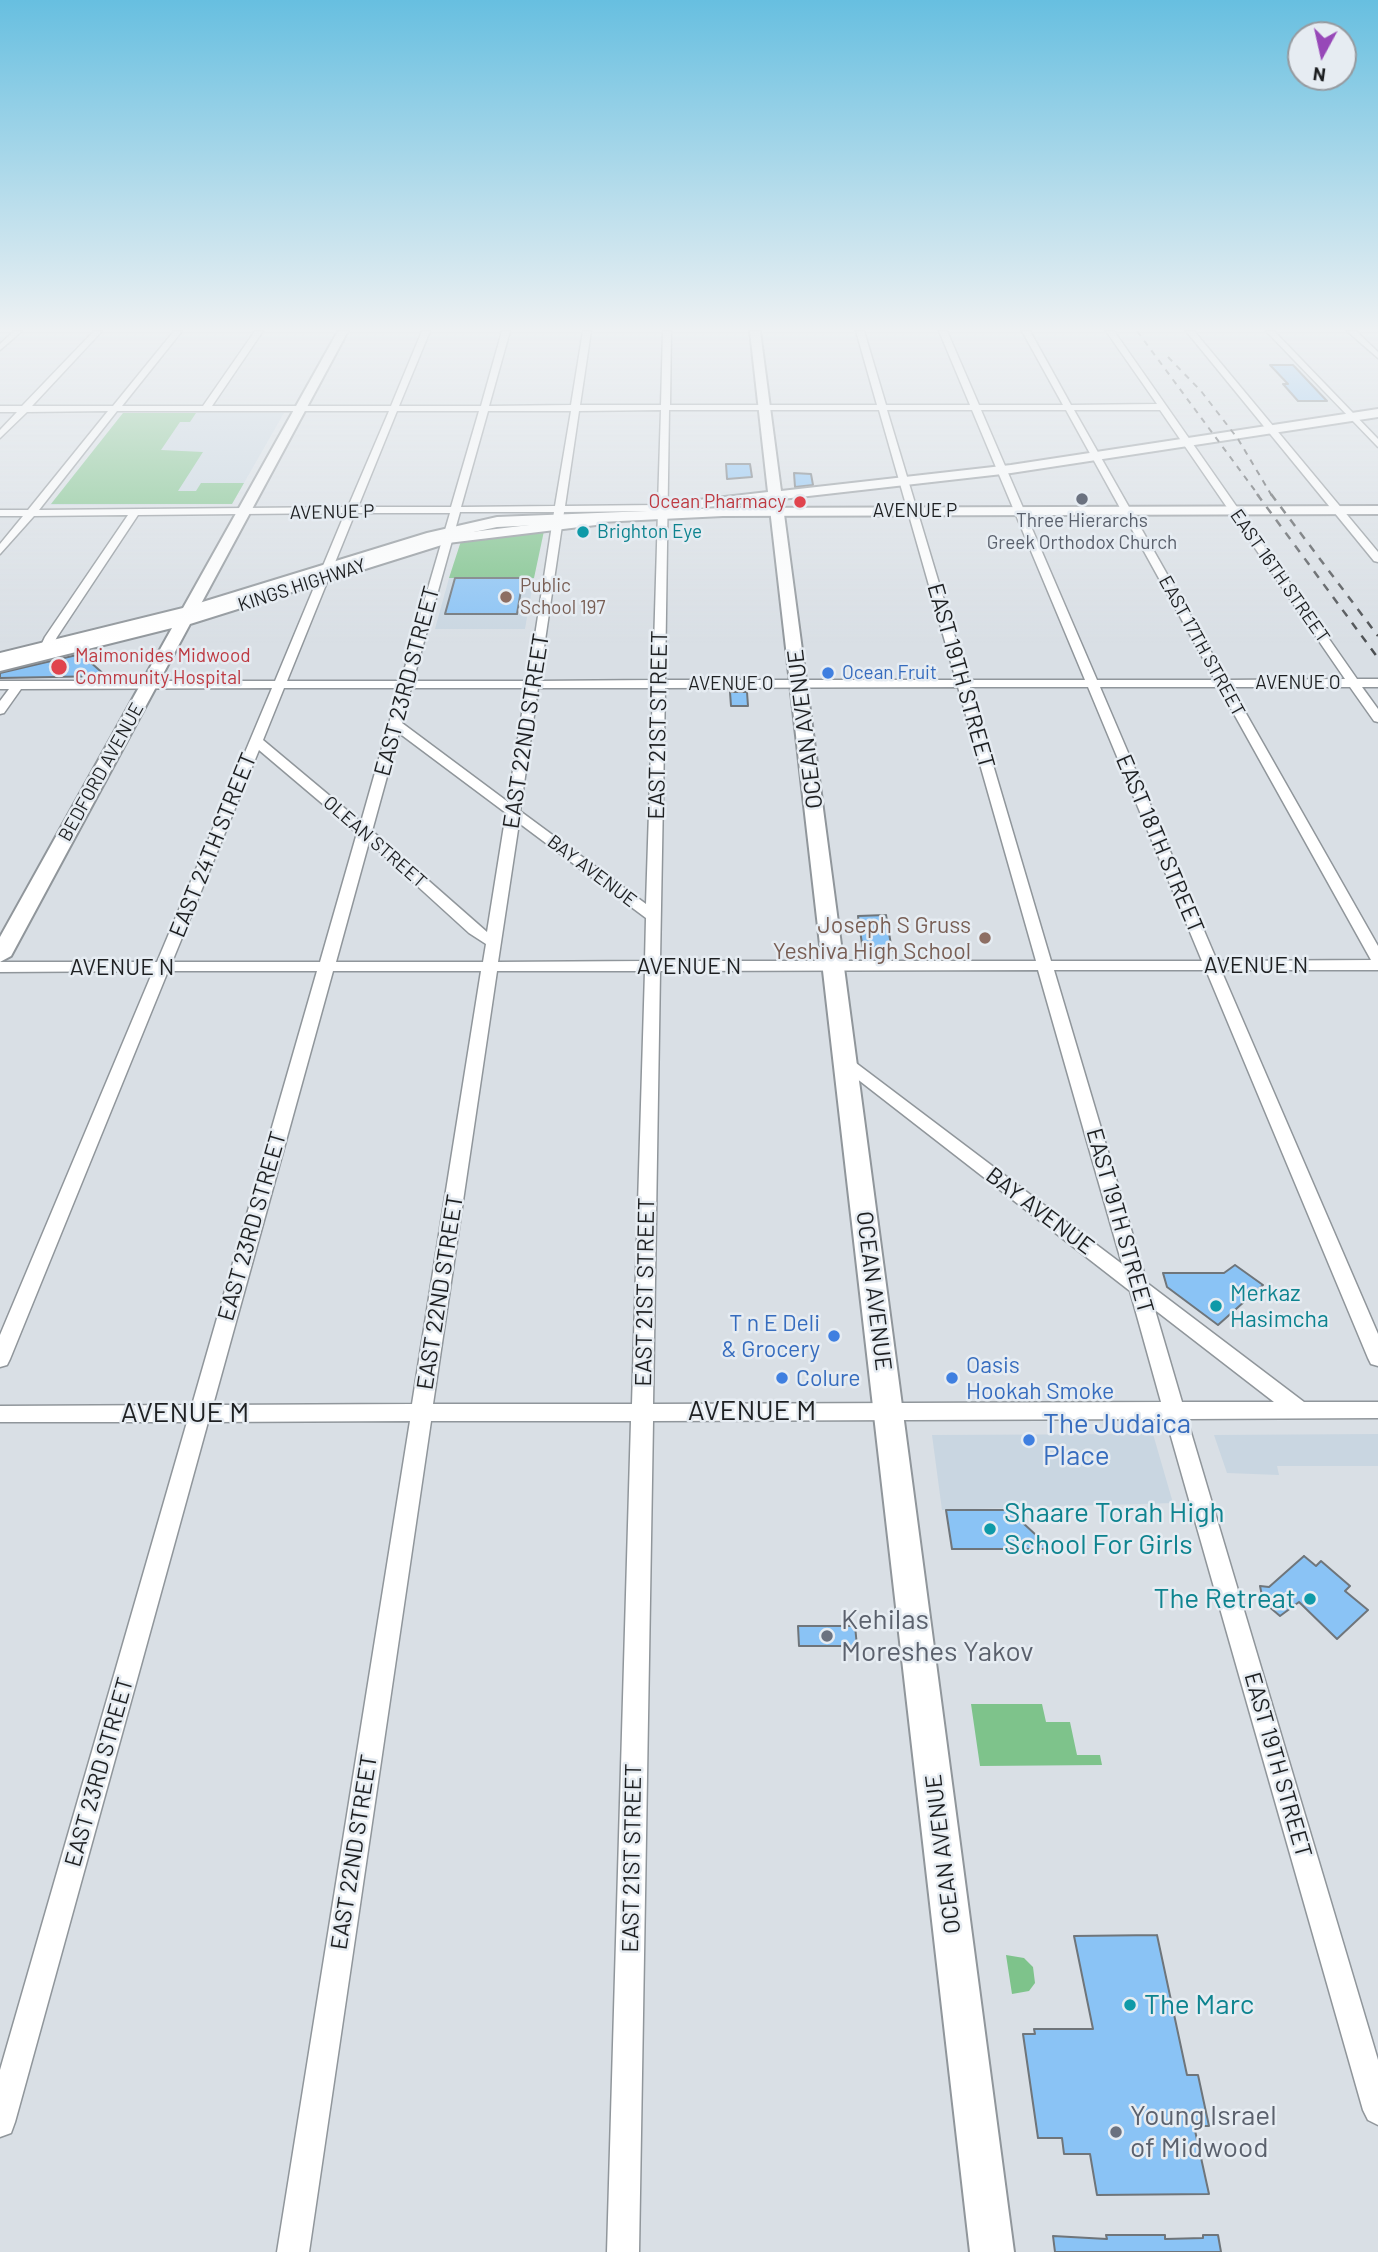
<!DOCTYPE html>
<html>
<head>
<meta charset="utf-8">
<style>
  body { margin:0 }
  #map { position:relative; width:1378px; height:2252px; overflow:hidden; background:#d9dfe5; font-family:Barlow,sans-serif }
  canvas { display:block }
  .north { position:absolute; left:1287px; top:21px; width:70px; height:70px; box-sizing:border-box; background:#e6ecf2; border:2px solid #969a9f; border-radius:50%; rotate:188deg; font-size:19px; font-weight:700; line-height:28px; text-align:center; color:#1e2022 }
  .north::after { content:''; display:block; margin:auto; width:24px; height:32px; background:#9748b8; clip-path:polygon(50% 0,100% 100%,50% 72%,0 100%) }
</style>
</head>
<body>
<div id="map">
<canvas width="1378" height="2252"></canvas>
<div class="north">N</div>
</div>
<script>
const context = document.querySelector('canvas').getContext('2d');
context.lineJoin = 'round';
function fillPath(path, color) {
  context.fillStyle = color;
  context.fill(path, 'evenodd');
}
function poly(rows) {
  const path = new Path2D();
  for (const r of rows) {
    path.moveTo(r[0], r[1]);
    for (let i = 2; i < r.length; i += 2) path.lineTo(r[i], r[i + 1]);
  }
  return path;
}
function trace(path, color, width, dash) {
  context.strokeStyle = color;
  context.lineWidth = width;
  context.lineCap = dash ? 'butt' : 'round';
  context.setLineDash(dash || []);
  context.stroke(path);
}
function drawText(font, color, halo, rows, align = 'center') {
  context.font = font + ' Barlow,sans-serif';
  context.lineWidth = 5;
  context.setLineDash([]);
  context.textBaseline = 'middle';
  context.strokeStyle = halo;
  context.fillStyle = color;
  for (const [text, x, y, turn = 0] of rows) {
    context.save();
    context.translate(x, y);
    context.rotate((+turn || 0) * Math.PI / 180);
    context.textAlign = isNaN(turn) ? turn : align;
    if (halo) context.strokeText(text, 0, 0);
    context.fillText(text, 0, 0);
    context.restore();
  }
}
fillPath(poly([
  [123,413,284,413,232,504,50,505],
  [449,578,534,578,525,629,435,629],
  [1153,1434,1173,1503,942,1510,932,1435],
  [1378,1434,1378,1466,1277,1466,1279,1475,1227,1473,1214,1435]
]), '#c9d6e1');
fillPath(poly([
  [123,413,196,413,190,422,180,422,161,450,203,452,178,491,196,491,201,483,244,483,232,504,51,504],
  [544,531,534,578,449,578,461,541],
  [971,1704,1042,1704,1046,1722,1070,1722,1077,1755,1100,1755,1102,1765,980,1766],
  [1006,1955,1024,1958,1033,1967,1035,1983,1029,1991,1012,1994]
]), '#7ec38b');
const building = poly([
  [1270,365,1293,365,1327,401,1298,401,1283,384,1288,384,1270,365],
  [726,464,750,464,752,477,727,479,726,464],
  [794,473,811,474,813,485,795,487,794,473],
  [455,578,523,578,517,614,445,614,455,578],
  [81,654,106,676,0,678,0,673,81,654],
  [730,692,747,692,748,706,731,706,730,692],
  [886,915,892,951,863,951,858,916,886,915],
  [1235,1265,1263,1285,1218,1325,1167,1287,1163,1273,1224,1273,1235,1265],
  [946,1510,1009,1510,1051,1549,952,1549,946,1510],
  [1304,1556,1316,1566,1321,1561,1350,1586,1345,1591,1368,1610,1337,1639,1299,1602,1280,1616,1267,1605,1270,1603,1262,1596,1260,1586,1269,1587,1304,1556],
  [798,1626,855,1626,857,1646,799,1646,798,1626],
  [1157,1935,1187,2075,1198,2075,1209,2126,1194,2126,1209,2194,1097,2195,1090,2154,1064,2154,1062,2138,1038,2138,1023,2034,1035,2034,1034,2029,1093,2029,1074,1936,1157,1935],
  [1106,2235,1165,2235,1165,2239,1203,2238,1203,2235,1218,2235,1221,2252,1055,2252,1053,2236,1107,2239,1106,2235]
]);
fillPath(building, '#8ac3f5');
trace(building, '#6f757a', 2);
const street = poly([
  [14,331,22,331,0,350,0,344,14,331],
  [94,331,102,331,32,406,113,406,174,331,182,331,122,406,203,406,255,331,263,331,212,406,391,406,422,331,430,331,399,406,481,406,502,331,510,331,489,406,571,405,583,331,591,331,580,405,661,405,663,331,671,331,670,405,877,405,856,331,864,331,886,405,970,405,939,331,947,331,979,405,1063,405,1022,331,1030,331,1071,405,1157,404,1106,331,1114,331,1357,679,1378,679,1378,687,1362,687,1378,709,1378,722,1374,721,1350,687,1231,687,1378,946,1378,970,1221,970,1378,1334,1378,1366,1371,1364,1368,1358,1206,970,1054,970,1147,1283,1304,1402,1378,1402,1378,1418,1187,1419,1378,2060,1378,2125,1368,2120,1363,2110,1166,1419,653,1421,639,2252,607,2252,631,1421,431,1421,309,2252,277,2252,410,1421,208,1422,15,2122,11,2133,0,2137,0,2070,187,1422,0,1422,0,1406,192,1405,317,971,168,971,10,1359,7,1365,0,1367,0,1335,153,971,0,972,0,962,157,962,272,688,21,689,4,713,0,714,0,701,9,689,0,689,0,681,275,681,345,513,138,515,57,637,46,658,38,658,36,656,45,637,128,515,34,516,0,554,0,544,23,516,0,516,0,510,28,510,108,411,27,412,0,438,0,430,17,412,0,412,0,406,22,406,94,331],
  [661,410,658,505,565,506,579,411,661,410],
  [669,410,879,410,956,680,665,680,669,410],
  [887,410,972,410,1085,680,968,680,887,410],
  [981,410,1066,410,1215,680,1097,680,981,410],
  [1074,410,1160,410,1345,679,1227,680,1074,410],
  [117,411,389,411,348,507,39,510,117,411],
  [397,411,479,411,451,507,358,507,397,411],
  [488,411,571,411,555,506,461,507,488,411],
  [658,511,653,680,539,681,564,512,658,511],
  [460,512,554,512,528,681,413,681,460,512],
  [355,513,450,513,401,681,287,681,355,513],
  [958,687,1036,961,660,961,665,688,958,687],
  [970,687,1088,687,1202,961,1051,961,970,687],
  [1100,687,1219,687,1371,960,1217,961,1100,687],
  [284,688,399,688,361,822,263,740,284,688],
  [411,688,526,688,508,802,402,723,411,688],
  [538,688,653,688,646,904,520,811,538,688],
  [399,733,506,813,487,932,372,831,399,733],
  [259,750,357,833,320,962,172,962,259,750],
  [519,823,646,918,645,961,498,962,519,823],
  [369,842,469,933,486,944,483,962,336,962,369,842],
  [1038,970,1122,1264,852,1060,840,1060,838,1064,1130,1291,1161,1402,653,1404,660,971,1038,970],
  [333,971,481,971,412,1404,213,1405,333,971],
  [497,971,645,971,632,1404,433,1404,497,971],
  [1155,1310,1274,1402,1182,1402,1155,1310],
  [1186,331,1194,331,1378,552,1378,562,1374,561,1186,331],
  [1266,331,1274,331,1378,439,1378,447,1266,331],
  [1347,331,1356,331,1378,352,1378,358,1347,331]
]);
const secondary = poly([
  [338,331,348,331,196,613,446,535,596,517,603,521,596,525,448,543,190,624,11,956,0,962,0,937,172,628,0,671,0,661,178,617,338,331],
  [750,331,760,331,781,491,1011,465,1378,409,1378,417,1011,473,782,499,1014,2252,970,2252,769,500,663,512,656,508,663,504,768,492,750,331]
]);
const primary = poly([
  [1378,506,1378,514,723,516,497,527,436,540,194,616,0,663,0,653,183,608,427,533,497,517,723,508,1378,506]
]);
trace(street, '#90969b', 3);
trace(secondary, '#90969b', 4);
trace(primary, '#90969b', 4);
fillPath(street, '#fff');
fillPath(secondary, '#fff');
fillPath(primary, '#fff');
trace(poly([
  [1137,331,1259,496],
  [1168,357,1201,391,1238,439,1272,496]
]), '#4c4f52', 2, [6, 6]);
trace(poly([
  [1257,494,1378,658],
  [1271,494,1378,636]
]), '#4c4f52', 2.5, [8, 8]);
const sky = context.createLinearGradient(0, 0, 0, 646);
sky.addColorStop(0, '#67bfe0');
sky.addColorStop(0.51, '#eef1f3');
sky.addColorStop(1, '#eef1f300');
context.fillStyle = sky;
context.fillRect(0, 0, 1378, 646);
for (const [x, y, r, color] of [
  [1082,499,7,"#6b7280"],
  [800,502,7,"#e0444e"],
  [583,532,7,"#0f9aa8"],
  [506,597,7,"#8d6e63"],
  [59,667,9,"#e0444e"],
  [828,673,7,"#3f7fe0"],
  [985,938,7,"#8d6e63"],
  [1216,1306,7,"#0f9aa8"],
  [834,1336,7,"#3f7fe0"],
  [782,1378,7,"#3f7fe0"],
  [952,1378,7,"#3f7fe0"],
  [1029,1440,7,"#3f7fe0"],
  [990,1529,7,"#0f9aa8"],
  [1310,1599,7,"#0f9aa8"],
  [827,1636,7,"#6b7280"],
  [1130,2005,7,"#0f9aa8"],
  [1116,2132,7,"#6b7280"]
]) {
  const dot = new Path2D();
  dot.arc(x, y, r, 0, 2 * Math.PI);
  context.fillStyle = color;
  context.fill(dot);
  trace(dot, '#e6ecf2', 2.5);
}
drawText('19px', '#be3a42', '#e6ecf2', [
  ["Ocean Pharmacy",786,502],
  ["Maimonides Midwood",75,656,"left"],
  ["Community Hospital",75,678,"left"]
], 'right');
drawText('19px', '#1e2022', '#e6ecf2', [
  ["AVENUE P",915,511],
  ["AVENUE P",332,512,-1],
  ["EAST 16TH STREET",1280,576,55],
  ["KINGS HIGHWAY",302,585,-18],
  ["EAST 17TH STREET",1202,646,61],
  ["AVENUE O",1298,683],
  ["AVENUE O",731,684],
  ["BEDFORD AVENUE",101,772,-61],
  ["OLEAN STREET",375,842,41],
  ["BAY AVENUE",592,871,37]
]);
drawText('19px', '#5b616d', '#e6ecf2', [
  ["Three Hierarchs",1082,521],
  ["Greek Orthodox Church",1082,543]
]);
drawText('19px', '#0d838f', '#e6ecf2', [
  ["Brighton Eye",597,532]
], 'left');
drawText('19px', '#785e54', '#e6ecf2', [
  ["Public",520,586],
  ["School 197",520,608]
], 'left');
drawText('19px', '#366cbe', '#e6ecf2', [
  ["Ocean Fruit",842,673]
], 'left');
drawText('23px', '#1e2022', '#e6ecf2', [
  ["EAST 19TH STREET",961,676,74],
  ["EAST 23RD STREET",407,681,-75],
  ["EAST 21ST STREET",658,725,-89],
  ["OCEAN AVENUE",805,729,-97],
  ["EAST 22ND STREET",526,731,-81],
  ["EAST 18TH STREET",1160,844,67],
  ["EAST 24TH STREET",213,845,-68],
  ["AVENUE N",1256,965],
  ["AVENUE N",689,966],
  ["AVENUE N",122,967],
  ["BAY AVENUE",1040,1211,37],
  ["EAST 19TH STREET",1120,1221,74],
  ["EAST 23RD STREET",252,1226,-74],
  ["OCEAN AVENUE",874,1291,83],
  ["EAST 22ND STREET",440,1292,-81],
  ["EAST 21ST STREET",645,1292,-89],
  ["EAST 19TH STREET",1278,1765,74],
  ["EAST 23RD STREET",99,1772,-74],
  ["EAST 22ND STREET",354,1852,-81],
  ["OCEAN AVENUE",943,1854,-97],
  ["EAST 21ST STREET",632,1858,-89]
]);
drawText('23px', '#785e54', '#e6ecf2', [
  ["Joseph S Gruss",971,925],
  ["Yeshiva High School",971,951]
], 'right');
drawText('23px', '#0d838f', '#e6ecf2', [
  ["Merkaz",1230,1293],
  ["Hasimcha",1230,1319]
], 'left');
drawText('23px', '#366cbe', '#e6ecf2', [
  ["T n E Deli",820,1323,"right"],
  ["& Grocery",820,1349,"right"],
  ["Oasis",966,1365],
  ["Hookah Smoke",966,1391],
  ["Colure",796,1378]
], 'left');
drawText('28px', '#1e2022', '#e6ecf2', [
  ["AVENUE M",752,1411],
  ["AVENUE M",185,1413]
]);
drawText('28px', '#366cbe', '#e6ecf2', [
  ["The Judaica",1043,1424],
  ["Place",1043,1456]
], 'left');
drawText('28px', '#0d838f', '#e6ecf2', [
  ["Shaare Torah High",1004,1513],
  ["School For Girls",1004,1545],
  ["The Retreat",1296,1599,"right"],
  ["The Marc",1144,2005]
], 'left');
drawText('28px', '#5b616d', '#e6ecf2', [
  ["Kehilas",841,1620],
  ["Moreshes Yakov",841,1652],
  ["Young Israel",1130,2116],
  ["of Midwood",1130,2148]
], 'left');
</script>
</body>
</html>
